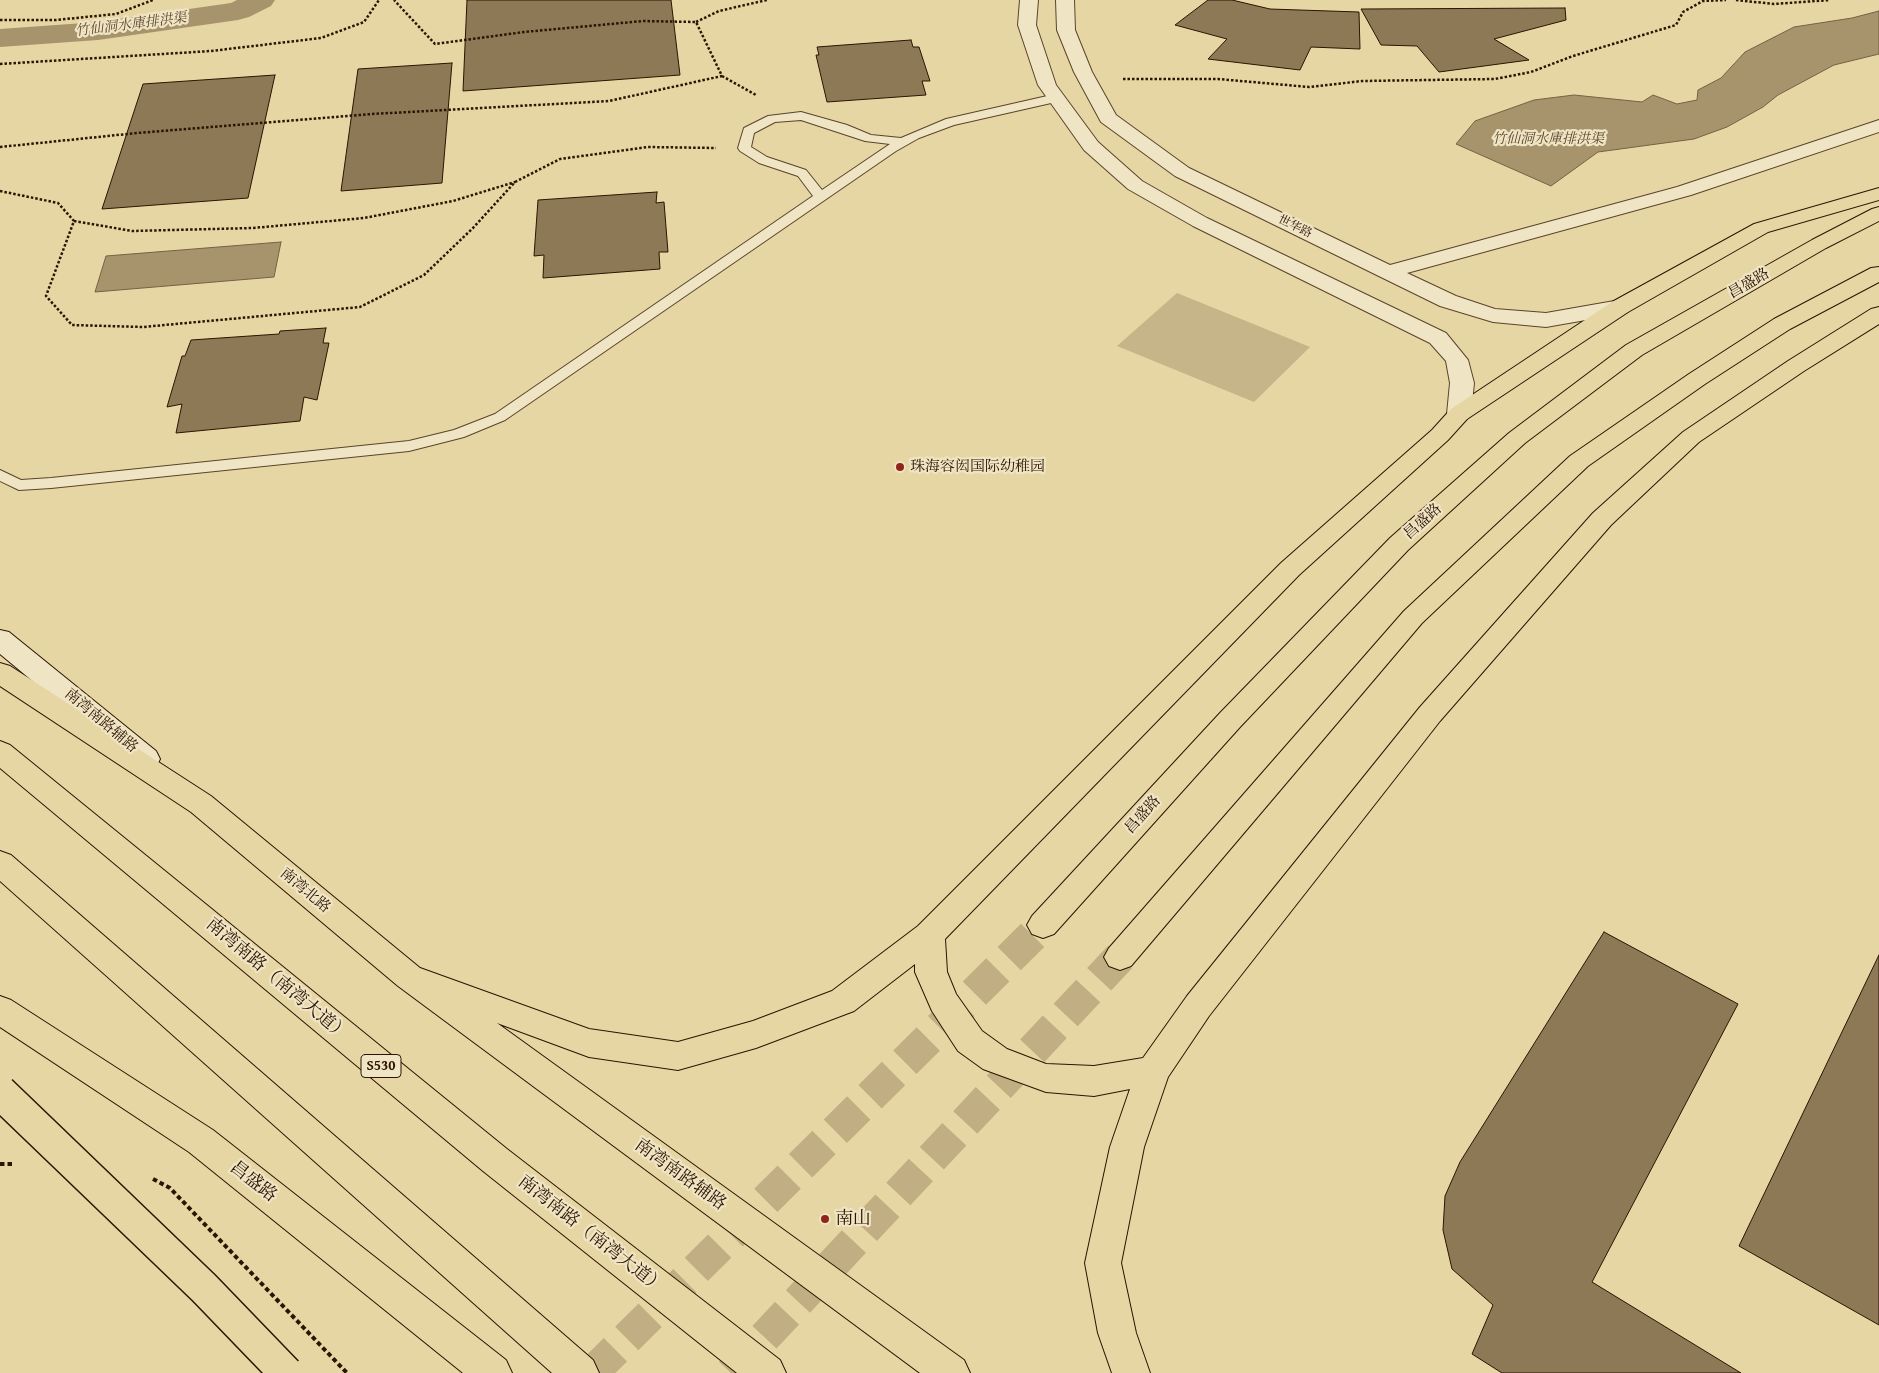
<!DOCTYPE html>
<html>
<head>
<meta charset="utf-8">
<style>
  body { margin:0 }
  canvas { display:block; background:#e6d6a4 }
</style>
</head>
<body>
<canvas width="1879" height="1373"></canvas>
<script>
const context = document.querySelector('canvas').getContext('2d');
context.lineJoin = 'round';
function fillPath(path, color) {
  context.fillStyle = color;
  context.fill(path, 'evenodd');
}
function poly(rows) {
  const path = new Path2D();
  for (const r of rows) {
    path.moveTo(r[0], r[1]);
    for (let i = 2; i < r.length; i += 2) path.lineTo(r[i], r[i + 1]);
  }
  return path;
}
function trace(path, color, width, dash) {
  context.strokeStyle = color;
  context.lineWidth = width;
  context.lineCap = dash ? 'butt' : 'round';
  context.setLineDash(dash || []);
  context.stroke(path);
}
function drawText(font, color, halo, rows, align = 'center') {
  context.font = font + ' "Gentium Book Plus","Noto Serif SC",serif';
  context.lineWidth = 4.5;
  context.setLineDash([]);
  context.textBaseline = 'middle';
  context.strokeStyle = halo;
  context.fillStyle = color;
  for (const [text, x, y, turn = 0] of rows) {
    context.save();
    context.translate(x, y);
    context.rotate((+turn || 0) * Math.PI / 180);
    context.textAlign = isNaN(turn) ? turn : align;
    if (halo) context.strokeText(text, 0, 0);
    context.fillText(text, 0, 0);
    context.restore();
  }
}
fillPath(poly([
  [1177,293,1310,347,1254,402,1117,346]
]), '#c6b588');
const water = poly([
  [1879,11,1879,54,1834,65,1778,95,1763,107,1727,127,1694,139,1598,152,1551,186,1456,144,1475,121,1534,100,1574,95,1642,102,1653,95,1677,104,1697,100,1698,90,1721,78,1745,52,1794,27,1852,18,1879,11],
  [281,242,274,277,95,292,106,256,281,242]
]);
fillPath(water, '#a7946d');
trace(water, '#766142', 1);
fillPath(poly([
  [237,0,275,0,271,6,249,17,238,20,98,40,0,47,0,29,98,22,231,3,237,0]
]), '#a7946d');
const building = poly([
  [467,0,671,0,680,75,463,91,467,0],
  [1208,0,1232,0,1270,9,1359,12,1360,49,1311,47,1300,70,1208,59,1227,39,1175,25,1208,0],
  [1565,8,1566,20,1494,39,1529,60,1439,72,1417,46,1381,45,1361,9,1565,8],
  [911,40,913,47,919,47,930,81,922,81,926,95,827,102,816,55,819,55,817,47,911,40],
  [452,63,442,183,341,191,358,69,452,63],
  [275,75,248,198,102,209,143,84,275,75],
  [657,192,656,203,664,202,668,252,659,252,660,269,543,278,544,255,534,256,538,200,657,192],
  [326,328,323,343,329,343,317,400,304,397,300,421,176,433,182,404,167,407,182,356,185,356,191,340,279,334,280,331,326,328],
  [1604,932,1738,1004,1592,1282,1741,1373,1502,1373,1472,1354,1493,1305,1452,1269,1443,1230,1445,1196,1460,1162,1604,932],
  [1879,955,1879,1325,1739,1246,1879,955]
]);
fillPath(building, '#8d7956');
trace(building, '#2c1401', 1);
trace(poly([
  [592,1373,1043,925],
  [731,1373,1120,957]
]), '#c1af83', 33, [33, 16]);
const service = poly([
  [1056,94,1060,95,1062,98,1060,101,954,125,919,138,896,151,505,420,464,437,409,451,51,488,19,490,0,481,0,470,21,480,51,478,409,441,454,430,495,414,813,196,798,176,759,163,740,151,738,148,744,128,768,116,801,112,847,125,871,135,901,138,946,119,1056,94],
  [801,120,865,141,890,144,822,190,806,170,767,157,751,147,754,133,775,122,801,120]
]);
const tertiary = poly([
  [1020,0,1038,0,1036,25,1056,85,1098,142,1142,181,1207,218,1446,333,1468,360,1474,383,1471,414,1467,419,1459,421,1451,419,1447,414,1450,383,1446,361,1430,343,1193,226,1128,189,1084,150,1038,85,1018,25,1020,0],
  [1056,0,1074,0,1075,30,1092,72,1116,115,1189,168,1390,265,1677,187,1879,120,1879,132,1691,195,1407,273,1456,296,1495,309,1546,313,1620,300,1628,302,1631,307,1628,312,1620,314,1546,327,1493,322,1440,306,1175,176,1101,122,1074,72,1057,30,1056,0]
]);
const secondary = poly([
  [0,630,9,632,156,751,160,759,156,767,146,770,136,767,0,654,0,630]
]);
const primary = poly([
  [1879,188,1879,200,1768,232,1628,312,1467,419,1448,440,1299,575,945,939,947,972,956,994,982,1031,1007,1049,1046,1064,1094,1066,1143,1058,1187,996,1420,707,1593,513,1683,432,1788,361,1871,309,1879,307,1879,324,1804,371,1699,442,1611,525,1440,721,1209,1016,1168,1077,1144,1147,1121,1263,1136,1333,1150,1373,1112,1373,1098,1333,1085,1263,1110,1147,1130,1089,1094,1096,1046,1092,983,1069,958,1051,932,1011,915,972,915,964,854,1011,756,1048,678,1070,589,1057,497,1023,964,1360,970,1373,920,1373,398,986,191,812,0,686,0,663,10,666,211,796,420,968,589,1029,678,1042,753,1021,832,991,918,926,1281,563,1432,430,1451,409,1612,302,1754,224,1879,188],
  [1879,207,1879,221,1826,248,1642,355,1525,443,1408,550,1240,727,1054,934,1043,938,1032,934,1027,925,1032,916,1220,713,1390,538,1509,433,1626,345,1812,240,1872,209,1879,207],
  [1879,267,1879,282,1790,329,1705,384,1588,466,1422,623,1131,966,1120,970,1109,966,1104,957,1109,948,1404,611,1570,456,1689,374,1774,319,1871,268,1879,267],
  [0,996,11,1000,213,1130,506,1360,512,1373,463,1373,189,1152,0,1027,0,996]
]);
const trunk = poly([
  [0,741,10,745,507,1149,780,1360,786,1373,737,1373,483,1171,0,768,0,741],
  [0,851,11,855,593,1360,599,1373,552,1373,0,881,0,851]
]);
trace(service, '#5a442a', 2);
trace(tertiary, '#5a442a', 2);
trace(secondary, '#2c1401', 2);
trace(primary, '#2c1401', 2);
trace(trunk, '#2c1401', 2);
trace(poly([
  [1736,0,1774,4,1830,0],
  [0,20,56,20,116,14,153,0],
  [696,22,719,11,767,0],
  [0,64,211,51,321,38,364,22,379,0],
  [722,76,756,95],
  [1123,79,1218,79,1309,87,1362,81,1495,79,1531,72,1573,56,1676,25,1683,12,1703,1,1726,0],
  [0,147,137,133,372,114,609,101,722,76,696,22,643,21,524,32,435,44,394,0],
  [0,191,58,203,74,221,46,296,72,325,143,327,360,307,424,275,473,228,515,182,560,159,648,147,716,148],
  [74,221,132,231,253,228,364,218,453,201,515,182]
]), '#2c1401', 2.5, [2.5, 2]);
trace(poly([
  [0,1164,14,1164],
  [153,1179,170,1188,347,1373]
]), '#2c1401', 4, [4.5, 3]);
fillPath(service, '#efe4c4');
fillPath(tertiary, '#efe4c4');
fillPath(secondary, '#efe4c4');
fillPath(primary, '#e6d6a4');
fillPath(trunk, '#e6d6a4');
const motorwayBridge = poly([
  [0,1092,204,1288,286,1373]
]);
trace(motorwayBridge, '#2c1401', 36, []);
trace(motorwayBridge, '#e6d6a4', 33);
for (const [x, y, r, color] of [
  [900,467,5,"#8f2418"],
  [825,1219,5,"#8f2418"]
]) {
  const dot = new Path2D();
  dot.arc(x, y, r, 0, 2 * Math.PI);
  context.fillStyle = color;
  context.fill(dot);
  trace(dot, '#efe4c4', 2);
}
drawText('12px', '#2c1401', '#efe4c4', [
  ["世华路",1295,227,26]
]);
drawText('italic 14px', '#5d472c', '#efe4c4', [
  ["竹仙洞水庫排洪渠",131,25,-7],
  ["竹仙洞水庫排洪渠",1548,139]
]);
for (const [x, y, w] of [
  [381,1066,40]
]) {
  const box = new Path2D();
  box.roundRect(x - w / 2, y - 11.5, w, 23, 4);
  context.fillStyle = '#efe4c4';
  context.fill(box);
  trace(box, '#2c1401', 1);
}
drawText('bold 14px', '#2c1401', null, [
  ["S530",381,1066]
]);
drawText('15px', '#2c1401', '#efe4c4', [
  ["昌盛路",1749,284,-30],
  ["昌盛路",1423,522,-42],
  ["南湾南路辅路",101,721,40],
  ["昌盛路",1143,815,-48],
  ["南湾北路",305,891,40]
]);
drawText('15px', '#2c1401', '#efe4c4', [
  ["珠海容闳国际幼稚园",910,467]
], 'left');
drawText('18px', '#2c1401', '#efe4c4', [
  ["南湾南路（南湾大道）",277,980,40],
  ["南湾南路辅路",680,1175,36],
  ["昌盛路",253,1182,38],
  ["南湾南路（南湾大道）",591,1235,38]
]);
drawText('18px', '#2c1401', '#efe4c4', [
  ["南山",835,1219]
], 'left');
</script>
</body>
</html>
